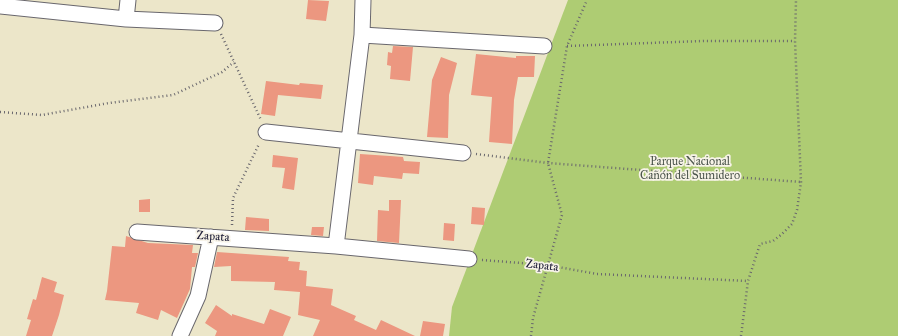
<!DOCTYPE html>
<html>
<head>
<meta charset="utf-8">
<style>
  body { margin:0 }
  canvas { display:block; background:#ece6c9 }
</style>
</head>
<body>
<canvas width="898" height="336"></canvas>
<script>
const context = document.querySelector('canvas').getContext('2d');
context.lineJoin = 'round';
function fillPath(path, color) {
  context.fillStyle = color;
  context.fill(path, 'evenodd');
}
function poly(rows) {
  const path = new Path2D();
  for (const r of rows) {
    path.moveTo(r[0], r[1]);
    for (let i = 2; i < r.length; i += 2) path.lineTo(r[i], r[i + 1]);
  }
  return path;
}
function trace(path, color, width, dash) {
  context.strokeStyle = color;
  context.lineWidth = width;
  context.lineCap = dash ? 'butt' : 'round';
  context.setLineDash(dash || []);
  context.stroke(path);
}
function drawText(font, color, halo, rows, align = 'center') {
  context.font = font + ' "IM FELL Great Primer",serif';
  context.lineWidth = 3.5;
  context.setLineDash([]);
  context.textBaseline = 'middle';
  context.strokeStyle = halo;
  context.fillStyle = color;
  for (const [text, x, y, turn = 0] of rows) {
    context.save();
    context.translate(x, y);
    context.rotate((+turn || 0) * Math.PI / 180);
    context.textAlign = isNaN(turn) ? turn : align;
    if (halo) context.strokeText(text, 0, 0);
    context.fillText(text, 0, 0);
    context.restore();
  }
}
fillPath(poly([
  [568,0,898,0,898,336,449,336,452,307]
]), '#aecc73');
fillPath(poly([
  [308,0,329,1,326,21,306,19],
  [393,46,413,47,410,81,390,79,391,66,387,65,388,52,392,53],
  [476,54,516,58,516,56,535,56,534,77,518,77,514,100,512,144,489,142,492,97,471,95],
  [441,57,457,63,449,95,448,138,427,137,432,80],
  [266,81,299,85,300,83,323,85,321,99,278,95,275,116,261,114],
  [360,154,390,156,403,157,404,161,420,162,419,174,403,173,402,179,374,176,373,185,358,183],
  [273,155,298,158,294,190,282,188,285,168,272,167],
  [150,199,150,212,139,212,139,200],
  [389,200,401,200,399,243,377,241,378,210,389,211],
  [472,207,485,208,484,225,471,224],
  [246,217,269,219,269,231,245,230],
  [444,223,455,224,454,241,443,240],
  [312,227,324,227,323,236,311,235],
  [126,236,148,243,193,245,192,253,198,253,195,267,192,267,190,289,177,318,161,310,158,320,136,313,139,303,105,300,107,291,112,246,125,247],
  [217,252,289,257,288,261,300,262,299,270,307,271,306,286,333,289,331,305,356,316,354,320,376,330,381,320,415,336,313,336,320,320,298,315,300,292,274,290,275,282,231,281,231,266,214,267],
  [42,277,57,282,54,292,64,295,59,315,52,336,26,336,31,320,27,319,33,299,36,300],
  [216,305,232,316,232,314,264,324,270,309,291,317,283,336,215,336,217,331,205,323],
  [423,321,445,324,443,336,420,336]
]), '#ec9780');
const minor = poly([
  [0,6,126,19,215,23],
  [126,19,128,0],
  [362,35,544,46],
  [266,132,463,153],
  [137,232,336,246,469,259],
  [336,246,362,35,363,0],
  [180,336,198,296,211,237]
]);
trace(minor, '#69676d', 17);
trace(poly([
  [221,34,261,120],
  [567,46,703,41,795,41],
  [0,112,42,115,109,103,173,95,222,72,234,62],
  [476,154,548,163,801,182],
  [232,225,233,198,259,144],
  [482,260,547,265,597,274,748,281],
  [531,336,533,318,562,215,548,163,567,46,587,0],
  [741,336,748,281,760,244,773,241,782,234,792,224,797,210,801,182,795,41,796,0]
]), '#69676d', 2.5, [1, 3]);
trace(minor, '#fff', 15);
drawText('12px', '#4c554c', '#f7f3e8', [
  ["Parque Nacional",690,162],
  ["Cañón del Sumidero",690,176]
]);
drawText('12px', '#22223b', '#f7f3e8', [
  ["Zapata",213,237,4],
  ["Zapata",542,266,7]
]);
</script>
</body>
</html>
